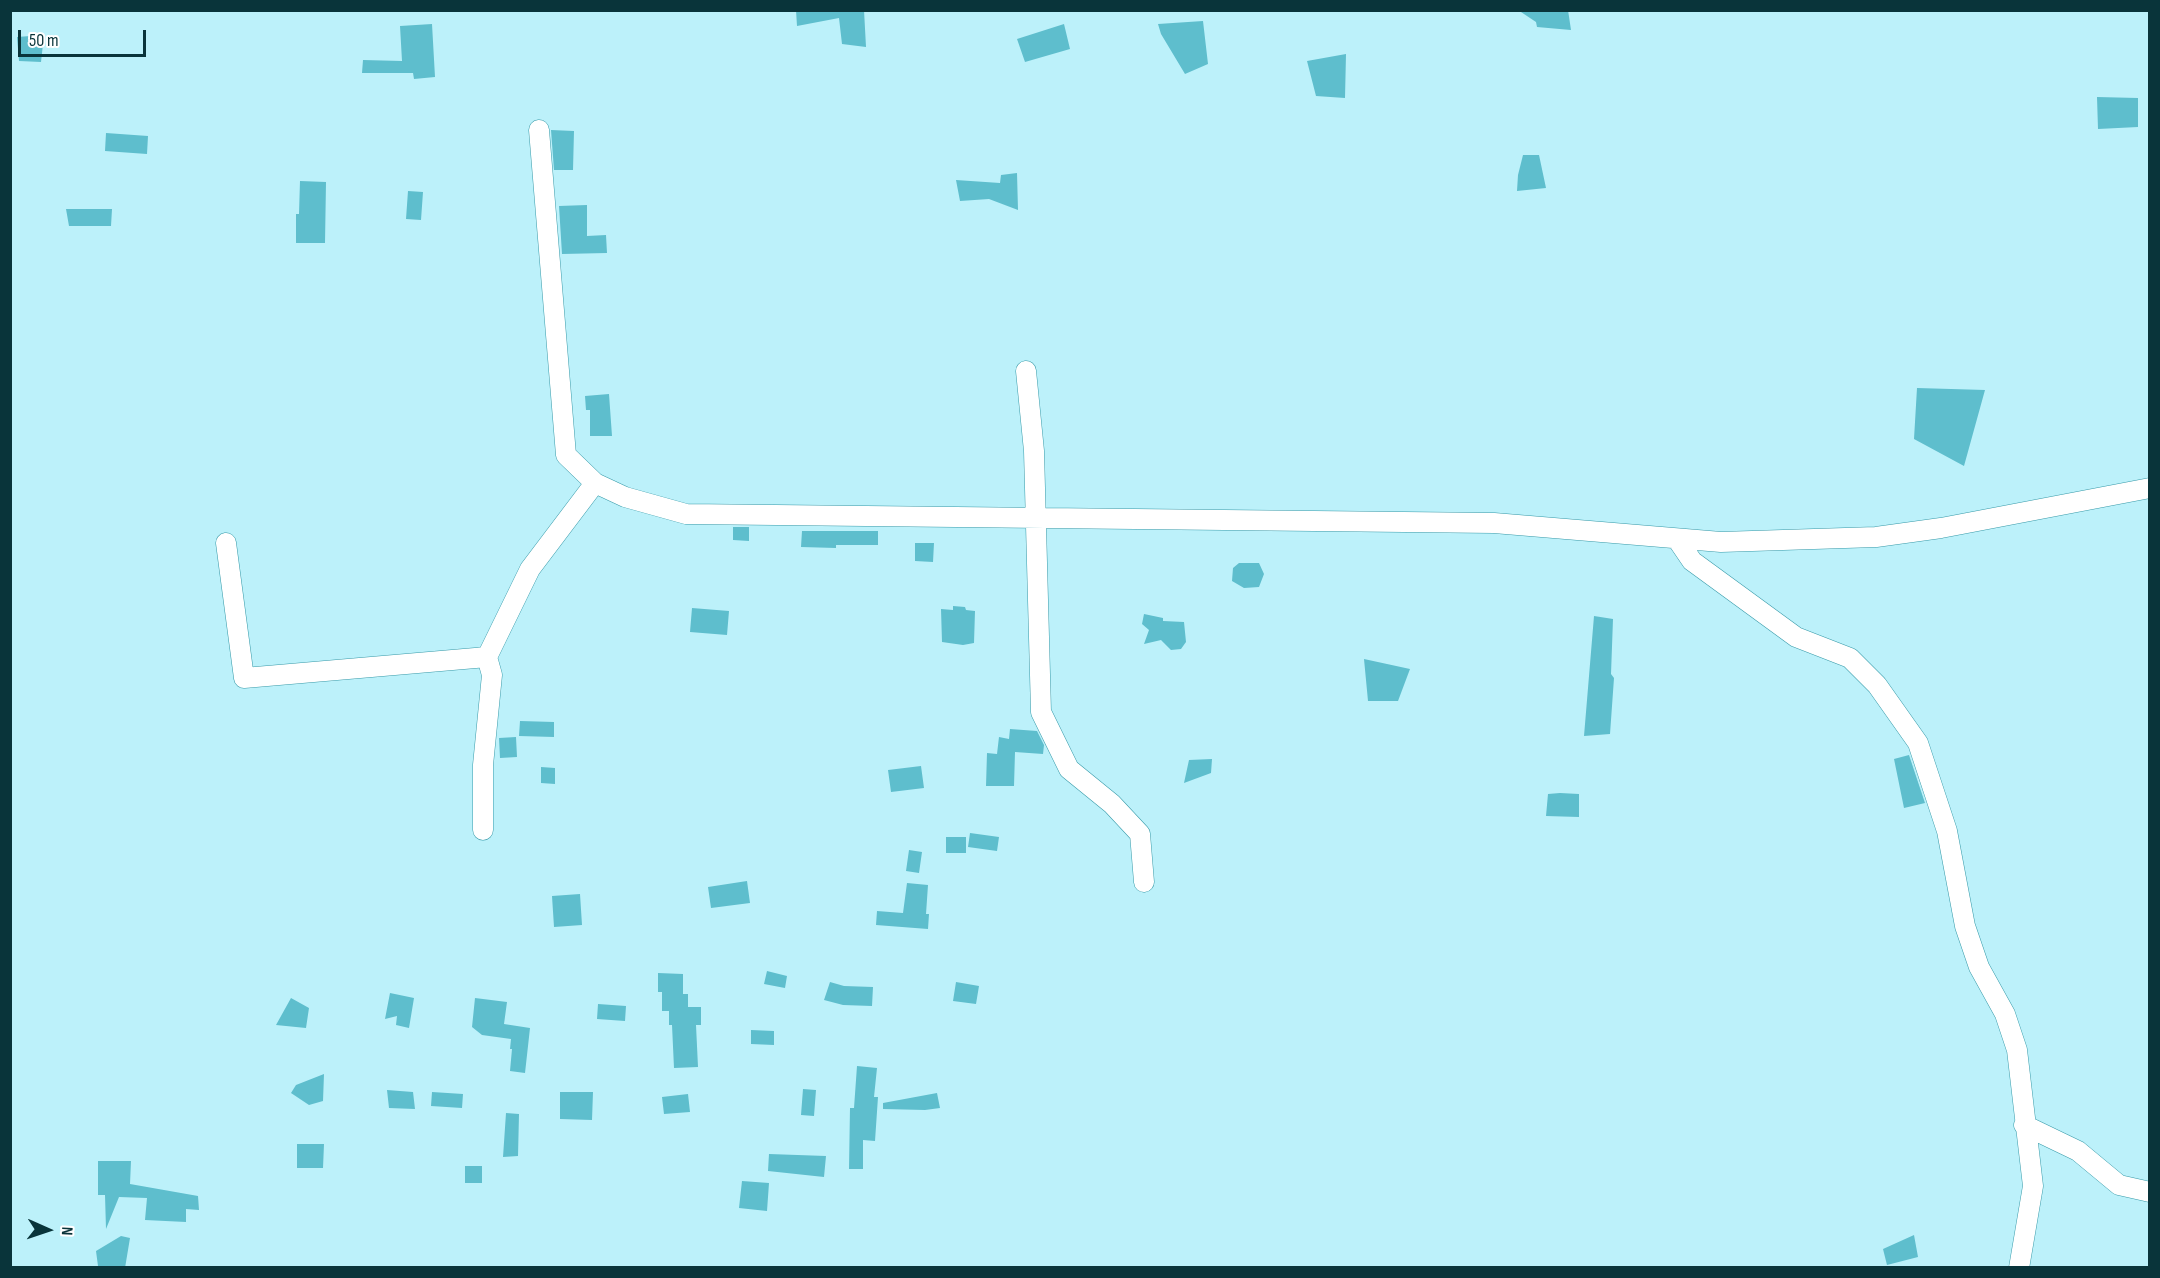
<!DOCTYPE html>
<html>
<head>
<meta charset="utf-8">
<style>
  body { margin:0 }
  #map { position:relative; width:2160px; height:1278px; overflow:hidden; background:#bcf1fa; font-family:"Sofia Sans Condensed",sans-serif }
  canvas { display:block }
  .frame { position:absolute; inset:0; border:12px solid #09343a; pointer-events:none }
  .north { position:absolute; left:18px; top:1200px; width:60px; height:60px; -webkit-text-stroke:4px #fff; paint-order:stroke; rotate:93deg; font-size:16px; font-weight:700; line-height:24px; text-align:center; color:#09343a }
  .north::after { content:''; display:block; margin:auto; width:21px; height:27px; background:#09343a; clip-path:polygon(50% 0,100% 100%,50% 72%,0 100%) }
  .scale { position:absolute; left:18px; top:30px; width:128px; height:27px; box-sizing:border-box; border:3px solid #09343a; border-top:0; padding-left:8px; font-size:18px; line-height:21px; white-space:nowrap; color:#09343a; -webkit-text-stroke:4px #fff; paint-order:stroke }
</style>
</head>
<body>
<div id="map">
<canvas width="2160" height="1278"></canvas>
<div class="frame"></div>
<div class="north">N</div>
<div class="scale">50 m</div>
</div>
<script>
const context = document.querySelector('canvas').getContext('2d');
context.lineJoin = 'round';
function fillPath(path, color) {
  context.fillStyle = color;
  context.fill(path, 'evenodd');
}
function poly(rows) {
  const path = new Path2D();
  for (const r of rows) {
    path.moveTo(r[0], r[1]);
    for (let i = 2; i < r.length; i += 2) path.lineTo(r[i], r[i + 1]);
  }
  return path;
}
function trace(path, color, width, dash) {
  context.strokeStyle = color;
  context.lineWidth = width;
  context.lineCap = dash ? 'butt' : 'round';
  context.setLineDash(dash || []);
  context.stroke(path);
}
fillPath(poly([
  [796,10,864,10,866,47,842,44,839,18,797,26],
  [1518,10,1568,10,1571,30,1537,27,1536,22],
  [1203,21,1208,64,1185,74,1161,34,1158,24],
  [432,24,435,77,414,79,413,73,362,73,363,60,402,61,400,26],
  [1064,24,1070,49,1025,62,1017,39],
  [44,35,41,62,19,61,17,37],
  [1346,54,1345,98,1316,96,1307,61],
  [2097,97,2138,98,2138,127,2098,129],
  [551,130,574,131,573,170,554,170],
  [106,133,148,136,147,154,105,151],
  [1523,155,1539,155,1546,188,1517,191,1518,175],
  [1017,173,1018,210,989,199,960,201,956,180,1000,183,1001,175],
  [300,181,326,182,325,243,296,243,296,214,299,214],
  [408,191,423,192,421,220,406,219],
  [587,205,587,236,606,235,607,253,562,254,559,206],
  [66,209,112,209,111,226,69,226],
  [1917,388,1985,390,1964,466,1914,439],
  [609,394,612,436,590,436,590,410,586,410,585,396],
  [733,527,749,527,749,541,733,540],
  [802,531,878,531,878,545,836,545,836,548,801,547],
  [915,543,934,543,933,562,915,561],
  [1239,563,1259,563,1264,574,1259,587,1244,588,1232,581,1233,568],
  [953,606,965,607,966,610,975,611,974,643,963,645,942,642,941,609,953,610],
  [692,608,729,611,727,635,690,632],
  [1144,614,1163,618,1163,621,1184,622,1186,642,1181,649,1171,650,1161,640,1144,644,1149,630,1142,624],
  [1594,616,1613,619,1611,674,1614,678,1610,734,1584,736],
  [1364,659,1410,669,1398,701,1368,701],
  [520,721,554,722,554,737,519,736],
  [1010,729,1037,731,1044,745,1043,754,1015,752,1014,786,986,786,987,753,997,754,999,737,1009,739],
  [516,737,517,757,500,758,499,738],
  [1909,755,1925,803,1904,808,1894,759],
  [1212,759,1211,773,1184,783,1189,760],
  [921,766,924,788,891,792,888,770],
  [541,767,555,768,555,784,541,783],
  [1560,793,1579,794,1579,817,1546,816,1548,794],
  [970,833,999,837,997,851,968,847],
  [946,837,966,837,966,853,946,853],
  [909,850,922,852,919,873,906,871],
  [747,881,750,903,711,908,708,887],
  [907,883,928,885,926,914,929,914,928,929,876,925,877,911,903,913],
  [580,894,582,925,554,927,552,896],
  [767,971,787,976,785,988,764,984],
  [658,973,683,974,683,994,688,994,688,1007,701,1007,701,1025,696,1025,698,1067,674,1068,672,1025,669,1025,669,1011,662,1011,662,992,658,992],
  [830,982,844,986,873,987,872,1006,843,1005,824,1000],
  [956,982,979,986,976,1004,953,1001],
  [390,993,414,998,409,1028,396,1025,397,1016,385,1019],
  [291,998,309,1008,306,1028,276,1025],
  [475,998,507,1002,504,1024,530,1028,525,1073,510,1071,512,1049,510,1049,511,1039,482,1035,472,1027],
  [598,1004,626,1006,625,1021,597,1019],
  [751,1030,774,1031,774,1045,751,1044],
  [857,1066,877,1068,874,1097,878,1097,875,1141,863,1140,863,1169,849,1169,850,1108,854,1108],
  [324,1074,323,1101,309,1105,291,1093,296,1085],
  [803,1089,816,1090,814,1116,801,1115],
  [387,1090,413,1092,415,1109,389,1108],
  [432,1092,463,1094,462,1108,431,1106],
  [560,1092,593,1092,592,1120,560,1119],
  [937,1093,940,1108,925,1110,883,1109,883,1103],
  [688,1094,690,1112,664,1114,662,1097],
  [506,1113,519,1114,518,1156,503,1157],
  [297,1144,324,1144,323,1168,297,1168],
  [769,1154,826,1156,824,1177,768,1171],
  [98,1161,131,1161,130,1184,198,1196,199,1210,186,1209,186,1222,145,1220,147,1198,119,1197,106,1229,105,1195,98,1195],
  [465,1166,482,1166,482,1183,465,1183],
  [742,1181,769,1183,767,1211,739,1208],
  [1914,1235,1918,1257,1887,1265,1883,1249],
  [121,1236,130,1238,125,1268,98,1266,96,1251]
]), '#5ebecd');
const street = poly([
  [539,130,566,455,595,483,625,497,686,514,1494,523,1721,542,1876,537,1941,528,2150,488],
  [1026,371,1034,451,1041,712,1069,769,1112,804,1140,834,1144,882],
  [1677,539,1692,561,1796,637,1850,658,1877,685,1918,743,1947,831,1965,926,1979,967,2005,1014,2017,1050,2033,1186,2019,1268],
  [226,543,244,678,487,657],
  [483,830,483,765,492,675,487,657,530,569,595,483],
  [2024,1125,2078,1151,2119,1185,2150,1192]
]);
trace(street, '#379aa9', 21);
trace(street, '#fff', 20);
</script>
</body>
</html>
